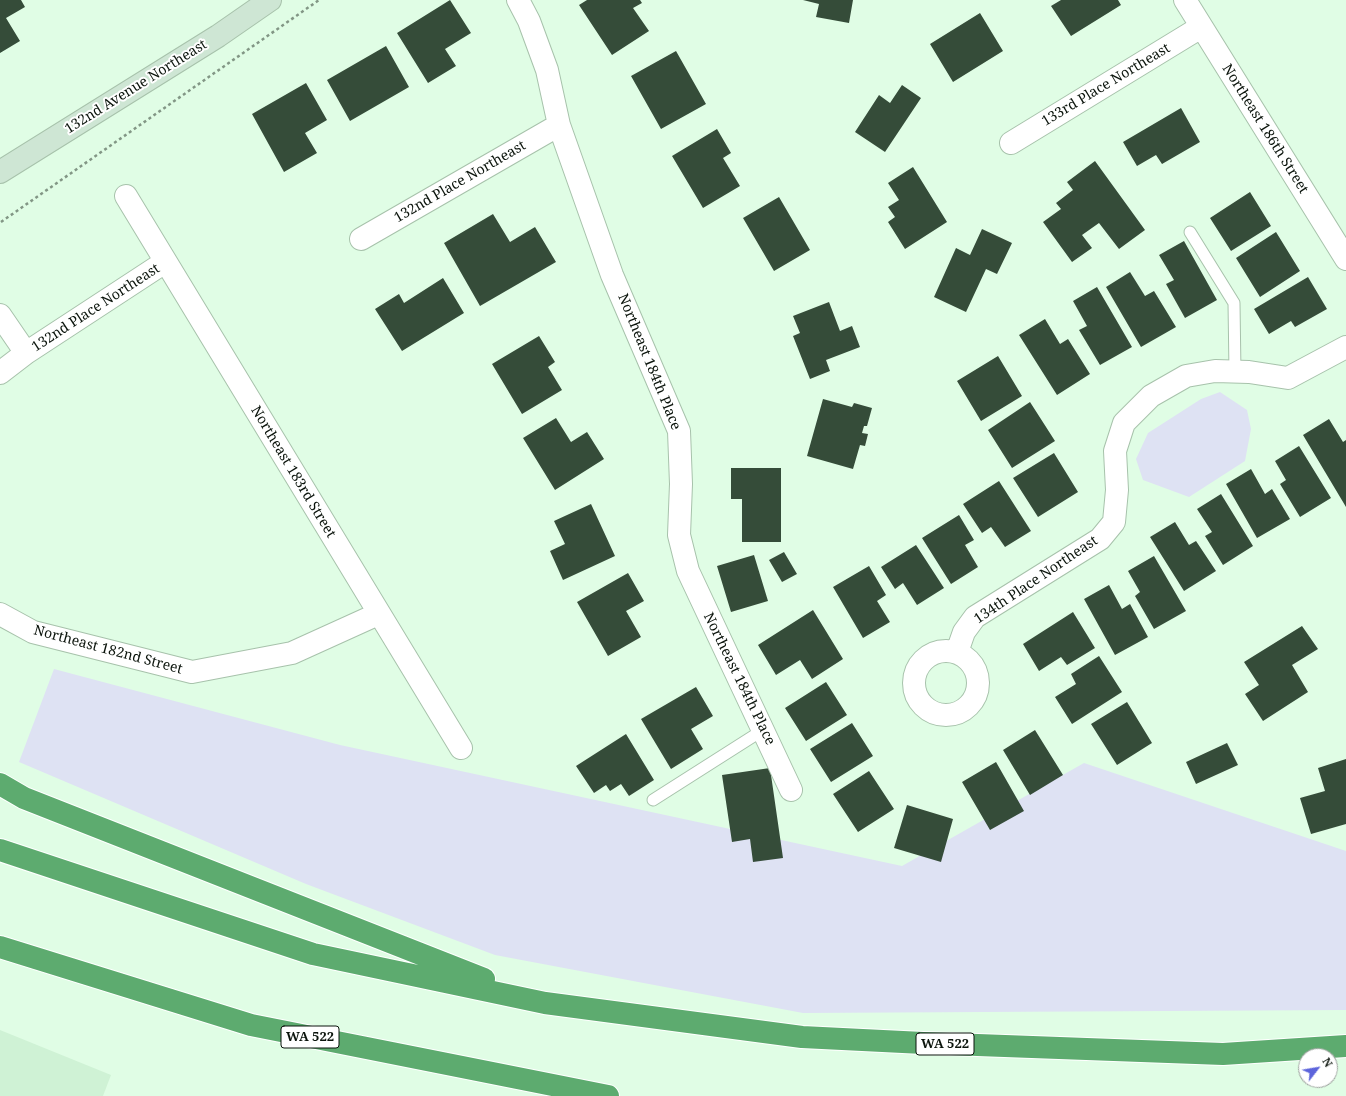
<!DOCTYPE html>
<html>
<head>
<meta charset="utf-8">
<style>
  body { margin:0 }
  #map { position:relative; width:1346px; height:1096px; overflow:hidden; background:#e0fde5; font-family:"Noto Serif",serif }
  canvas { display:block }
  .north { position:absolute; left:1298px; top:1048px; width:40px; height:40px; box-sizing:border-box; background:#fff; border:1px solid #9da19e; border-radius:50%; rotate:59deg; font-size:11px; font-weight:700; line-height:16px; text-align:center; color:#0b140c }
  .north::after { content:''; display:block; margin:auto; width:14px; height:18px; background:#5c64db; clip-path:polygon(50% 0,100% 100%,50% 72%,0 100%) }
</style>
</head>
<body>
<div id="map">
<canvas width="1346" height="1096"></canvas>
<div class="north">N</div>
</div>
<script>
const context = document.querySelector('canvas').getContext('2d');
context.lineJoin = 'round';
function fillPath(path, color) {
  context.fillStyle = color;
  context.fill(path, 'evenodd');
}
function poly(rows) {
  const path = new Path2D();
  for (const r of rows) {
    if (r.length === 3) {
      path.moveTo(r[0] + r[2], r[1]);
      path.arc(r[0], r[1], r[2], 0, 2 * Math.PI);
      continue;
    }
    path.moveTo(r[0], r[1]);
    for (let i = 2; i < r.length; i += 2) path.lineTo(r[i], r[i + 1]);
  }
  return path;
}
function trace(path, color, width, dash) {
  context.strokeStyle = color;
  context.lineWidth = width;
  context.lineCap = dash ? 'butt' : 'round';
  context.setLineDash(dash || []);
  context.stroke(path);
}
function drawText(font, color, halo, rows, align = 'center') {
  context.font = font + ' "Noto Serif",serif';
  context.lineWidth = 4;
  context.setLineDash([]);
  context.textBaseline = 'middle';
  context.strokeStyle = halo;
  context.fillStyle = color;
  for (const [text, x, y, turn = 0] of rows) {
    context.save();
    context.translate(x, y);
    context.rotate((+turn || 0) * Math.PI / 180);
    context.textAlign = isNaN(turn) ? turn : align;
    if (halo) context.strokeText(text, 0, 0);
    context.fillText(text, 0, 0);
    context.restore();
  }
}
fillPath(poly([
  [0,1030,111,1075,103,1096,0,1096]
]), '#cff2d5');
fillPath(poly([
  [1220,392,1247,410,1251,429,1245,461,1189,497,1143,480,1136,459,1148,433,1201,399],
  [54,669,340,745,902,866,1084,763,1346,851,1346,1010,803,1013,495,955,306,884,19,762]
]), '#dee2f3');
fillPath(poly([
  [0,0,21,0,25,7,6,18,20,41,0,53],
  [450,0,471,33,445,49,456,66,428,83,397,33],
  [587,0,640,0,642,3,633,8,649,31,612,55,579,5],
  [803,0,853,0,849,23,816,17,819,4],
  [1061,0,1118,0,1121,5,1071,36,1051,6],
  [980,13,1003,51,953,82,930,44],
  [386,46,409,87,350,121,327,80],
  [676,51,706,104,661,129,631,76],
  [306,83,327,120,305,133,317,153,284,172,252,114],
  [902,85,921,98,885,152,855,132,879,95,890,103],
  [1181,108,1200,142,1162,164,1156,155,1137,166,1123,142],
  [717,129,731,153,723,158,740,186,703,208,672,156],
  [1095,161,1145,230,1119,249,1099,223,1082,235,1092,248,1072,262,1043,222,1061,209,1056,203,1073,190,1067,182],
  [913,167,947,222,905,249,888,222,895,217,888,207,899,200,888,183],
  [1250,192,1271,226,1231,251,1210,218],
  [779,197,810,250,774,271,743,218],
  [493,214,510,242,535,227,556,262,480,306,444,243],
  [982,229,1012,243,997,274,986,269,966,312,934,297,956,248,970,255],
  [1276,232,1300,271,1260,297,1236,258],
  [1184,241,1217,300,1185,318,1166,284,1174,280,1159,255],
  [1130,272,1145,296,1154,291,1176,327,1141,347,1106,287],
  [1308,277,1327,309,1295,327,1291,321,1269,334,1254,309],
  [443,278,464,313,402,351,375,309,399,294,404,303],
  [1097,287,1132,347,1100,365,1079,330,1087,326,1073,301],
  [829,302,840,331,852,326,860,347,826,360,830,371,810,379,793,336,800,333,793,316],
  [1045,319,1060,344,1068,339,1090,374,1057,395,1019,335],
  [539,336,555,362,548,367,562,390,522,414,492,364],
  [998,356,1022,396,981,421,957,381],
  [823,399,852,407,854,403,872,408,867,426,864,426,862,433,868,434,865,446,860,445,853,469,807,456],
  [1030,402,1055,441,1012,468,988,430],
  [556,418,571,442,587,432,604,459,555,490,523,438],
  [1329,419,1343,442,1346,440,1346,507,1303,435],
  [1299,446,1331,498,1300,517,1280,484,1286,480,1275,461],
  [1054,453,1078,492,1038,517,1013,478],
  [731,468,781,468,781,542,742,542,742,499,731,499],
  [1251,469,1265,494,1272,489,1290,519,1257,538,1226,484],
  [999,481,1031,531,1005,547,991,527,982,533,963,504],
  [1221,494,1253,546,1223,565,1205,536,1212,532,1197,509],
  [591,504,615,556,563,580,550,551,565,544,554,521],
  [959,515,974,540,965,545,978,567,951,584,922,538],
  [1175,522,1189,545,1196,541,1216,571,1184,591,1150,537],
  [916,545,944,588,917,605,903,583,895,589,881,567],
  [784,552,797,574,782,582,769,560],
  [754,555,768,601,731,612,717,566],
  [1154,556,1186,611,1154,629,1135,596,1140,592,1128,571],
  [869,566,886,595,877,601,890,622,863,638,833,587],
  [628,573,644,601,626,611,641,637,608,656,577,602],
  [1109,585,1122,609,1130,604,1148,637,1115,655,1084,599],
  [813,610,843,659,812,679,800,660,776,675,758,645],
  [1073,612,1095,648,1067,665,1061,657,1039,671,1023,644],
  [1302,626,1318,649,1292,665,1308,692,1263,721,1245,694,1259,685,1244,662],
  [1099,656,1122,692,1072,724,1055,697,1076,684,1071,674],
  [826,682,847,715,806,741,785,708],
  [696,687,713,716,691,729,703,749,671,769,641,719],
  [1127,702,1152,743,1117,765,1091,724],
  [852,723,873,756,831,782,810,749],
  [1035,730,1063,775,1030,795,1003,750],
  [626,734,654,780,629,796,621,784,610,791,606,785,594,793,576,766],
  [1227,743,1238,765,1196,784,1186,762],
  [1346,759,1346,824,1311,834,1300,798,1325,791,1318,768],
  [996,762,1024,811,990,830,962,782],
  [770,768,783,858,753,862,750,839,732,842,722,775],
  [869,771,894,809,858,832,833,794],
  [907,805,953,819,941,862,894,848]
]), '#354c39');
const lane = poly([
  [1190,232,1234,303,1235,372],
  [653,800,763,730]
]);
const street = poly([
  [518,0,529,21,547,70,559,125,612,275,679,431,681,484,679,535,688,571,791,790],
  [1185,0,1346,259],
  [1011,143,1201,27],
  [126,196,461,748],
  [361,239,559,125],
  [0,315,26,353],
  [0,373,26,353,165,262],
  [0,614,33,632,192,672,292,653,378,614],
  [946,683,32],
  [957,652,964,632,975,617,1100,539,1114,522,1117,490,1115,451,1124,423,1151,396,1186,376,1215,371,1249,372,1288,378,1346,347]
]);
const secondary = poly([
  [0,172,218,36,270,0]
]);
const highway = poly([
  [0,784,24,798,484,979],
  [0,850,313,954,545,1003,802,1037,923,1043,1223,1054,1346,1046],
  [0,947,251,1025,608,1096]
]);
trace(lane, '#a7c2ab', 13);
trace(street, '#a7c2ab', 24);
trace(secondary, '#a7c2ab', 24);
trace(highway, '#fff', 24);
trace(poly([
  [1,222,319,0]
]), '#829685', 2.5, [3, 3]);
trace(lane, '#fff', 11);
trace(street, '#fff', 22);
trace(secondary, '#cee6d4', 22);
trace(highway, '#5dab6f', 22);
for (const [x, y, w] of [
  [310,1037,58],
  [945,1044,58]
]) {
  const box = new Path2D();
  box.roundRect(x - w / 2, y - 11, w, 22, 3);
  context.fillStyle = '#fff';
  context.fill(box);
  trace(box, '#0b140c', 1);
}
drawText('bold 13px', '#0b140c', null, [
  ["WA 522",310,1037],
  ["WA 522",945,1044]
]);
drawText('14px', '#0b140c', '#fff', [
  ["133rd Place Northeast",1106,85,-31],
  ["132nd Avenue Northeast",136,87,-32],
  ["Northeast 186th Street",1265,129,58],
  ["132nd Place Northeast",460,182,-30],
  ["132nd Place Northeast",96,308,-33],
  ["Northeast 184th Place",649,362,68],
  ["Northeast 183rd Street",293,472,59],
  ["134th Place Northeast",1036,580,-34],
  ["Northeast 182nd Street",108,650,15],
  ["Northeast 184th Place",739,679,64]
]);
</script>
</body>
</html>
